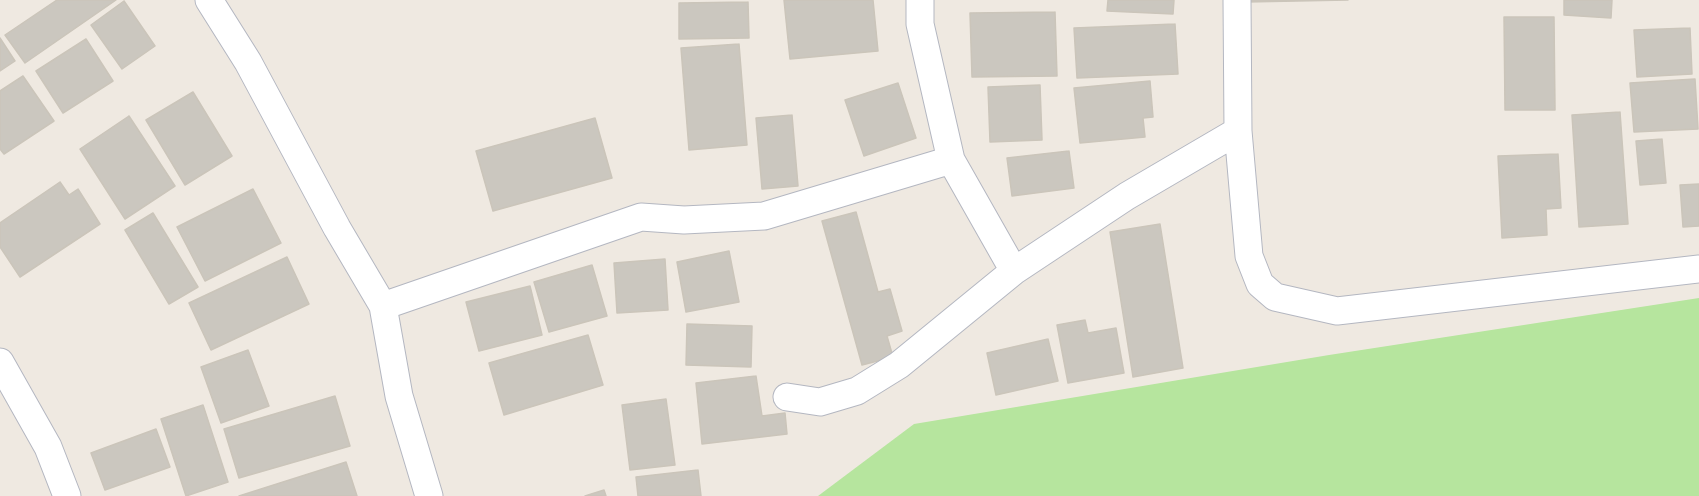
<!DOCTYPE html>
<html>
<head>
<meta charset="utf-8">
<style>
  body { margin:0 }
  canvas { display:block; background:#efe9e1 }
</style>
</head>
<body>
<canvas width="1699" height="496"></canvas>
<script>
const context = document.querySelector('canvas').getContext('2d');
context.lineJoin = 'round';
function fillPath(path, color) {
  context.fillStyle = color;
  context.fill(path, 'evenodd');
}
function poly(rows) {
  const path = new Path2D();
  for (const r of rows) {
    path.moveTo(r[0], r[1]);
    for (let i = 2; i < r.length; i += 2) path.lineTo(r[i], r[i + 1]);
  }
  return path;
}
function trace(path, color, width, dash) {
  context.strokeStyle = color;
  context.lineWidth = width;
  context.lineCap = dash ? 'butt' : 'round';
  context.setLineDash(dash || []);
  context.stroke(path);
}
fillPath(poly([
  [1699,298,1699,496,818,496,914,424,1329,355]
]), '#b6e59e');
const building = poly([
  [57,0,116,0,25,63,5,35,57,0],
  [784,0,873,0,878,51,790,59,784,0],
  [1108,0,1174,0,1173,14,1107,11,1108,0],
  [1246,0,1348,0,1246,2,1246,0],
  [1564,0,1612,0,1611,18,1564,15,1564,0],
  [124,1,155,46,122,69,91,25,124,1],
  [748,2,749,38,679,39,679,3,748,2],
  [1055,12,1057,76,972,77,970,13,1055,12],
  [1504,17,1554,17,1555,110,1505,110,1504,17],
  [1175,24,1178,74,1077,78,1074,28,1175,24],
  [1690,28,1692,74,1637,77,1634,30,1690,28],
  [0,38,15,61,0,71,0,38],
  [86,39,113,81,63,113,36,71,86,39],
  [739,44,747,145,689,150,681,48,739,44],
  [23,76,54,121,4,154,0,149,0,91,23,76],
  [1695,79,1698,129,1634,132,1630,83,1695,79],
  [1150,81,1153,117,1143,118,1145,137,1080,143,1074,88,1150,81],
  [898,83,916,138,864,156,845,100,898,83],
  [1040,85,1042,140,990,142,988,87,1040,85],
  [193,92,232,156,185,185,146,120,193,92],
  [1620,112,1628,224,1579,227,1572,115,1620,112],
  [792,115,798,186,762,189,756,118,792,115],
  [129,116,175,186,125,219,80,149,129,116],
  [595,118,612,178,493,211,476,151,595,118],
  [1662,139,1666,183,1640,185,1636,141,1662,139],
  [1069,151,1074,188,1012,196,1007,158,1069,151],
  [1558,154,1561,208,1546,209,1547,235,1502,238,1498,156,1558,154],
  [60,182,69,195,78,189,100,224,20,277,0,247,0,223,60,182],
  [1699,184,1699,226,1683,227,1680,185,1699,184],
  [253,189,281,243,205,281,177,227,253,189],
  [856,212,878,292,890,289,902,331,887,336,893,357,862,365,822,221,856,212],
  [153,213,198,287,169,304,125,230,153,213],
  [1160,224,1183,368,1133,377,1110,232,1160,224],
  [729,251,739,302,686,312,677,262,729,251],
  [287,257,309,304,211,350,189,303,287,257],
  [665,259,668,310,617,313,614,263,665,259],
  [592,265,607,316,549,332,534,282,592,265],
  [530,286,542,335,479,351,466,302,530,286],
  [1085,320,1088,333,1116,328,1124,373,1068,383,1057,325,1085,320],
  [687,324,752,326,751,367,686,365,687,324],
  [588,335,603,385,504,415,489,363,588,335],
  [1048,339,1058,381,996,395,987,353,1048,339],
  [248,350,269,406,221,423,201,367,248,350],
  [756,376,762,416,785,413,787,434,702,444,696,383,756,376],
  [335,396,350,446,239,478,224,429,335,396],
  [666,399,675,465,630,470,622,405,666,399],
  [203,405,228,482,186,496,161,419,203,405],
  [156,429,170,467,105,490,91,453,156,429],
  [346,462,357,496,239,496,346,462],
  [698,470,701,496,638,496,636,477,698,470],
  [604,490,606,496,585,496,604,490]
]);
fillPath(building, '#cbc7bf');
trace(building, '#cbc5ba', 1.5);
const street = poly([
  [209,0,248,62,337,228,383,306,399,396,429,496],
  [920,0,920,24,951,160,1014,271],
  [1237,0,1238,131,1249,256,1260,284,1275,297,1337,311,1699,269],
  [383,306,641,217,684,220,764,216,951,160],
  [0,362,48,447,67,496],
  [787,397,820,402,857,391,899,365,1014,271,1127,196,1238,131]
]);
trace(street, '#b4b7c1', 29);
trace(street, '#fff', 27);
</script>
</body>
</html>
